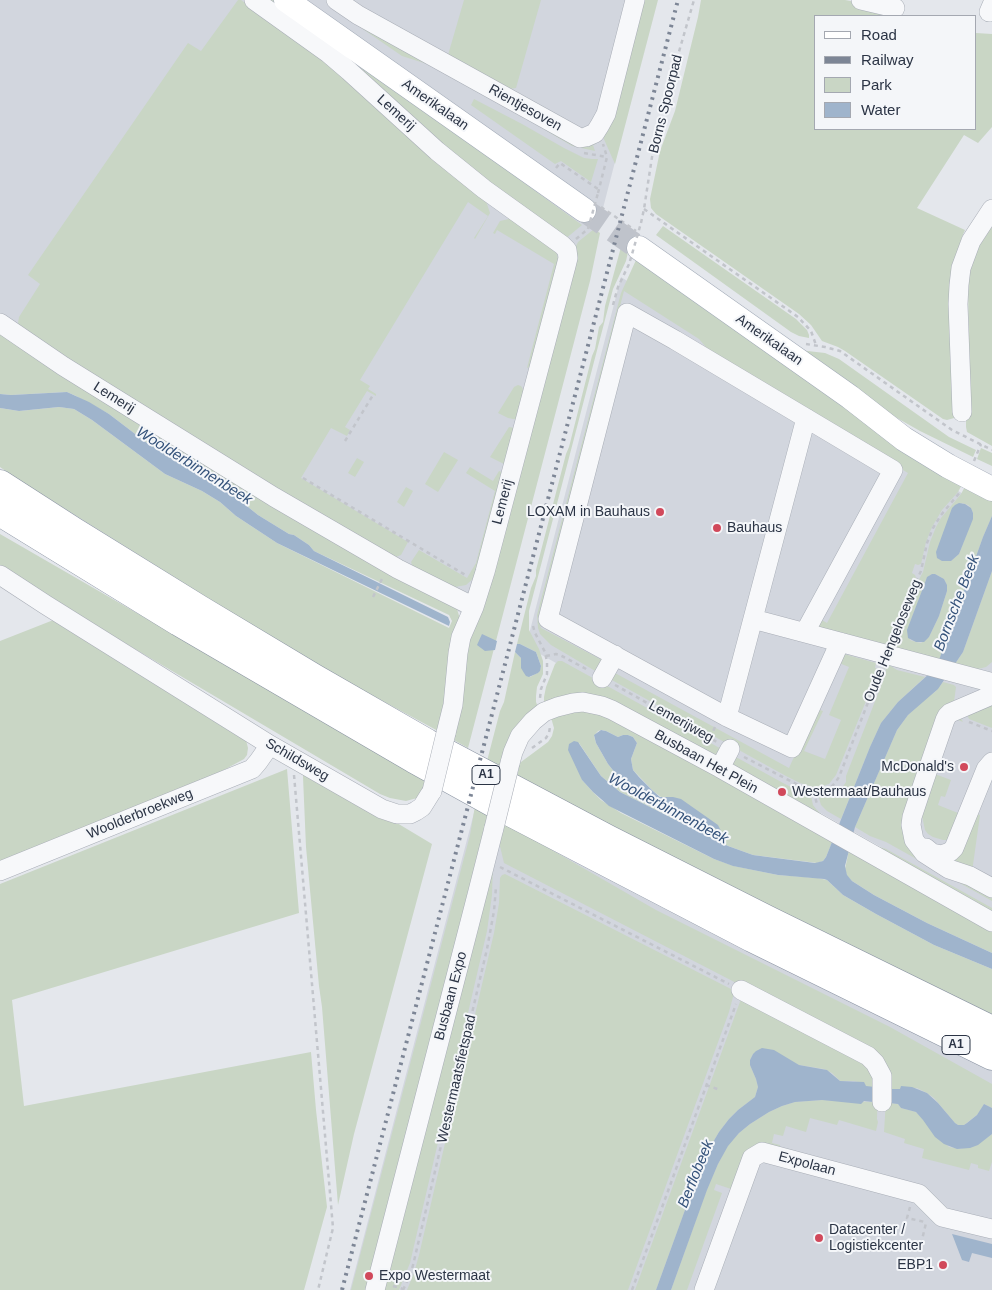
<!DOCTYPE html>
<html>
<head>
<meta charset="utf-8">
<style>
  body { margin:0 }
  #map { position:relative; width:992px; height:1290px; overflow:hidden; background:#e4e7ec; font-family:Arial,sans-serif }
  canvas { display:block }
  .legend { position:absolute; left:814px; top:15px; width:162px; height:115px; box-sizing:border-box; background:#f4f6f9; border:1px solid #a4a8b1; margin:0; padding:6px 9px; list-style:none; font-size:15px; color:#2b3445 }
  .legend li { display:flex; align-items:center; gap:10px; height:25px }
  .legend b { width:25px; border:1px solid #a4a8b1 }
</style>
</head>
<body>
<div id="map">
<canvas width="992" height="1290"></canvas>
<ul class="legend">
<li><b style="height:6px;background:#fff"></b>Road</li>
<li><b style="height:6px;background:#7d8696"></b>Railway</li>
<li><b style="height:14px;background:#c9d6c5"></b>Park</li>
<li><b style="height:14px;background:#9fb4cc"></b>Water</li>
</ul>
</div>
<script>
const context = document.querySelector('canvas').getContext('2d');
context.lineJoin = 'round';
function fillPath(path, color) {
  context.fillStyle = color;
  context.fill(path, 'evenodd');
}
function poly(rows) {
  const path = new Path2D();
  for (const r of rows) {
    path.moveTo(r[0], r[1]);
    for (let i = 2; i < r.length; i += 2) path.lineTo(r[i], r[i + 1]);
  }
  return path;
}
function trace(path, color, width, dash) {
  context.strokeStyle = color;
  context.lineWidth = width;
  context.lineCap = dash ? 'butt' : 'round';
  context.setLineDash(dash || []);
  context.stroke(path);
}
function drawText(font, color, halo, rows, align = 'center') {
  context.font = font + ' Arial,sans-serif';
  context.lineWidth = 4;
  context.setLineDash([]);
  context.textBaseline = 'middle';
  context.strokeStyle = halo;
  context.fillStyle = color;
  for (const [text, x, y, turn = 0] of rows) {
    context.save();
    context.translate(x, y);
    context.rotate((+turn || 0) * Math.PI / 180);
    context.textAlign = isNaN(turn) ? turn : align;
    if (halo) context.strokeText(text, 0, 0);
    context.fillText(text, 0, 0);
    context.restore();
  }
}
fillPath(poly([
  [0,0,657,0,493,632,114,406,0,329],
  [621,277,775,376,857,431,992,511,992,910,526,646],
  [482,782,992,1049,992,1290,350,1290]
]), '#d2d6de');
fillPath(poly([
  [238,0,241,0,307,47,486,201,490,213,475,239,474,238,488,216,468,202,360,380,370,386,368,389,376,394,376,396,367,391,345,427,350,430,347,436,331,428,301,478,408,542,401,555,396,557,224,458,19,327,18,323,19,317,40,284,28,275,188,43,201,51],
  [264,0,273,0,582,225,564,240,524,212],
  [464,0,541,0,516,88,509,89,448,55],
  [641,0,658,0,615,164,603,137],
  [701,0,845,0,867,4,896,16,816,16,816,129,976,129,976,33,992,34,992,127,978,143,964,135,917,208,965,230,962,237,955,263,956,416,954,418,947,420,943,419,845,351,838,347,822,341,811,325,799,314,656,214,651,208,650,199,660,151,675,111,698,17],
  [354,23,596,142,596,144,593,145,595,151,572,146,478,90,430,65,402,56],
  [474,99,522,124,564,148,584,158,592,159,598,159,591,182,561,161,555,164,471,105],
  [513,218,556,251,559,262,533,365,527,368,554,264,497,230,495,234,493,233,500,221],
  [663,226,796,319,807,330,809,335,809,338,799,336,791,332,656,235],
  [992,227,992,446,967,432,966,427,966,381,969,376,968,283,970,269,974,253],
  [594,229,600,233,590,281,468,748,452,739,462,659,483,603,576,246,578,242],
  [621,247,628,252,626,261,613,289,529,611,529,630,539,649,543,661,543,674,537,687,536,696,536,702,539,710,504,770,487,761,500,711,504,702,515,652,521,658,521,667,530,677,539,672,541,666,536,652,520,644,517,644,531,588,536,576,536,570,566,454,569,447,592,356,595,349,599,327,603,322,605,306],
  [636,260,965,479,958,492,942,510,932,527,926,542,921,564,918,565,915,564,912,573,915,575,916,578,902,608,893,633,885,648,819,628,818,626,820,619,827,623,908,473,717,360,699,339,624,291,538,618,541,628,602,660,597,672,551,645,540,634,538,628,537,615,621,293],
  [0,329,457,609,460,619,440,732,353,685,227,610,14,477,0,467,0,408,19,411,59,407,74,409,92,420,165,474,202,491,220,502,236,516,277,543,449,628,452,621,449,615,314,551,309,545,294,535,289,534,258,515,217,482,198,471,176,461,147,443,109,414,76,396,67,392,11,395,0,394],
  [799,350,825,353,839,359,949,437,976,450,973,457,920,431,890,414],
  [518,385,521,386,525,392,518,420,508,418,498,413,514,387],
  [509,427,515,428,506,465,490,457],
  [981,448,992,453,992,466,977,459],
  [444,452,458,460,438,492,425,484],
  [357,458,364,462,355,477,348,473],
  [470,467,493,481,499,471,504,473,474,578,466,585,455,587,414,570,411,562,419,550,467,578,476,563,495,491,466,473],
  [968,481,992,492,992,516,983,537,939,660,889,650,897,635,912,593,923,572,930,542,936,527,941,518,961,494],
  [962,503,968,505,971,508,973,513,973,517,959,554,951,561,942,561,937,550],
  [935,574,944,579,946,583,947,591,939,616,929,637,921,643,916,642,910,640,909,626,926,580,930,575],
  [406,487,413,491,404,507,397,502],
  [0,534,426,780,422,793,417,798,406,801,390,798,380,794,20,581,0,568],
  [992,571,992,662,986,667,978,669,955,664,963,652],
  [56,619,246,740,248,748,247,755,244,759,222,771,0,861,0,641],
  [844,654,876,663,875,668,879,669,836,775,829,784,817,788,800,783,786,776,610,679,615,673,789,768,798,748,817,709,823,711,804,751,825,759,841,720,829,715,849,667,839,663],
  [558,661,562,661,783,783,797,790,809,793,811,796,813,805,816,809,823,816,613,703,544,703,544,697,546,687,555,664],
  [884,664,889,665,897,670,925,677,898,702,881,723,870,747,841,819,827,811,821,805,819,798,822,795,837,795,846,782,846,776,886,673,886,669,883,668],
  [943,682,954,685,956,687,954,702,908,827,992,892,992,901,886,842,870,836,855,827,897,730,908,715,926,698,935,692],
  [992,703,992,728,969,719,965,710],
  [594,710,833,840,826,857,823,861,817,863,753,855,728,846,620,792,601,776,579,743,582,780,593,792,601,800,621,813,714,859,734,866,778,875,818,878,827,880,843,895,876,914,934,945,992,969,992,1017,843,944,517,778,519,767,518,766,521,762,548,742,552,736,554,728,550,714],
  [602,730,606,731,618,737,623,735,628,735,633,737,637,743,631,759,633,770,653,791,661,797,666,797,686,816,620,779,608,764,596,743,594,736,598,731],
  [958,713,963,722,953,718,932,773,951,780,945,797,941,796,938,805,963,815,956,835,950,840,943,840,933,837,928,834,925,830,922,816,931,790,927,782,928,777,949,720,953,716],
  [287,769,299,913,12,1000,24,1106,311,1052,316,1110,327,1207,304,1290,0,1290,0,884],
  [307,769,432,844,354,1134,338,1205,322,1007,319,986,306,847,303,777,303,772],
  [475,806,492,815,369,1290,351,1290,470,835],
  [972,812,980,815,972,872,943,858],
  [505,823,656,910,890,1027,992,1084,992,1108,984,1104,978,1114,964,1125,958,1125,955,1123,934,1098,927,1093,917,1088,900,1089,890,1103,898,1104,901,1108,916,1112,949,1147,960,1149,981,1142,992,1134,992,1162,989,1171,978,1168,978,1165,971,1163,969,1170,922,1158,924,1149,904,1143,905,1139,884,1132,887,1084,866,1050,504,863,499,842],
  [873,845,886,849,992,908,992,914],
  [849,850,992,929,992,953,927,923,874,895,852,881,847,876,845,869],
  [493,863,492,895,487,931,410,1263,399,1290,382,1290],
  [505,874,733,990,734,993,729,1012,628,1290,407,1290,414,1273,419,1255,494,933,499,903,500,878,502,875],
  [741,999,864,1058,878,1085,877,1119,878,1122,876,1131,839,1120,837,1125,810,1118,806,1132,786,1126,783,1136,774,1134,772,1143,780,1145,780,1147,779,1148,768,1146,734,1190,716,1184,714,1190,722,1193,687,1290,671,1290,707,1189,718,1164,728,1145,739,1133,750,1124,769,1112,782,1106,795,1102,822,1100,873,1102,864,1083,853,1081,840,1081,832,1073,824,1069,799,1065,753,1054,750,1060,750,1065,756,1079,758,1087,755,1097,738,1110,729,1119,719,1132,709,1149,689,1199,656,1290,635,1290]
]), '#c9d6c5');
fillPath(poly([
  [67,392,89,402,109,414,147,443,176,461,198,471,217,482,258,515,289,534,294,535,309,545,314,551,448,617,450,622,449,626,277,543,236,516,220,502,202,491,165,474,92,420,74,409,59,407,19,411,0,408,0,394,11,395],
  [959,503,965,504,971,508,973,513,973,519,959,554,951,561,942,561,937,558,936,552,952,508,955,505],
  [992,516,992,571,963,652,938,689,908,715,897,730,855,827,845,866,847,875,852,881,874,895,927,923,992,953,992,969,934,945,876,914,843,895,827,880,824,879,778,875,733,866,714,859,609,806,593,792,582,780,568,750,569,744,574,741,578,742,601,776,620,792,728,846,753,855,768,857,815,863,823,861,826,857,870,747,881,723,898,702,930,673,939,660,983,537],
  [932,574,935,574,944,579,947,585,947,591,939,616,929,637,924,642,916,642,908,638,907,630,926,580,927,577],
  [482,634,497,641,495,650,485,651,477,645],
  [517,644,520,644,536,652,541,666,540,671,538,673,529,677,526,676,524,673,521,668,521,658,515,652],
  [601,730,606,731,618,737,623,735,628,735,633,737,637,743,631,759,633,770,639,777,653,791,660,797,673,797,681,799,718,825,721,831,686,816,628,785,620,779,608,764,596,743,594,735],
  [762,1048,774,1050,799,1065,827,1070,840,1081,864,1082,866,1086,875,1087,873,1102,864,1101,861,1104,822,1100,795,1102,782,1106,769,1112,750,1124,739,1133,728,1146,718,1164,707,1190,671,1290,656,1290,689,1199,709,1149,719,1132,729,1119,738,1110,755,1097,758,1087,756,1079,750,1065,750,1060,753,1054,756,1051],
  [901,1086,912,1087,927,1093,938,1103,955,1123,958,1125,964,1125,967,1123,977,1115,984,1104,992,1108,992,1134,978,1145,970,1148,957,1149,944,1144,935,1137,923,1120,916,1112,901,1108,898,1104,889,1103,891,1089,900,1089],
  [952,1234,992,1244,992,1258,972,1253,969,1262,962,1260]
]), '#9fb4cc');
trace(poly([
  [584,210,639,248]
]), '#bfc3cb', 24, [24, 12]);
const minor = poly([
  [254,0,328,53,349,71,437,151,484,189,562,245,567,250,568,258,566,266,485,572,474,607,461,637,458,653,453,705,446,733],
  [336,0,358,15,580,138,586,137,595,133,600,125,606,114,635,0],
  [861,0,895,8],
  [989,12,992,5],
  [0,323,63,366,274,497,398,569,474,607],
  [962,412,958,304,959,285,961,268,971,241,992,209],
  [0,575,46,605,270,745,382,809,397,814,410,814,416,811,422,807,432,791],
  [753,619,990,682],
  [805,632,893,470,675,340,627,313,548,619,727,717,792,748,840,642],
  [602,678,615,655],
  [992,695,950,713,947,716,945,720,924,781,912,817,911,825,914,840,924,853,949,869,970,876,992,888],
  [727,717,806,418],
  [510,763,513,752,520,736,533,721,544,712,557,707,573,703,583,702,602,706,612,710,720,768,992,922],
  [720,768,730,749],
  [926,848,932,853,941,855,950,852,954,848,986,769,992,762],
  [0,871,252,769,258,762,270,745],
  [741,990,868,1056,875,1063,882,1076,882,1102],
  [375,1290,478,891,494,828],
  [704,1290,752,1158,762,1152,919,1194,942,1217,992,1229]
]);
const major = poly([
  [286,0,584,210],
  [639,248,850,397,904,439,948,466,992,489]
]);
const highway = poly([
  [0,484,73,531,199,609,314,678,427,743,608,839,768,920,992,1030],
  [0,512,179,622,414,759,508,811,752,938,992,1056]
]);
trace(minor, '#a9aeb7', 20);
trace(major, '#a3abb8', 25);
trace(highway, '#8b94a3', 29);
trace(poly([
  [584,153,607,157],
  [556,168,560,163,598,189],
  [598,193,607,157,603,144],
  [601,207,636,231],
  [644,209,798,317,811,331,816,345],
  [641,223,644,209,652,157,676,62,694,0],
  [576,239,588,229],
  [613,305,618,287,630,262],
  [806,344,825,347,840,351,952,430,992,450],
  [345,441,373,395],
  [974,461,981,444],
  [303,478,467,576],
  [373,597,383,577],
  [533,626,535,633,545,652,547,662,547,674,541,689,540,698],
  [892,641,905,604,921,571,927,543,933,528,941,515,961,491],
  [546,656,556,654,560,655,588,670],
  [615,685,717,742],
  [969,722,992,731],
  [710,738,715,727],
  [532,748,546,738,549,733,550,727],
  [744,757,802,787,816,791,824,790,831,787,835,783,839,777,881,669],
  [294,775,333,1228,318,1290],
  [816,791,815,797,817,804],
  [500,867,729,984],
  [706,1085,720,1090],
  [910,1207,907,1218,925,1222],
  [921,1244,926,1223],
  [393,1286,403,1289],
  [403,1290,411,1273,414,1261,487,949,494,911,496,887],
  [632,1290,736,1004]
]), '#c2c5cb', 2.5, [4, 4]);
trace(minor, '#f7f8fa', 19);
trace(major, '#fff', 24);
trace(highway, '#fff', 28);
trace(poly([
  [342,1290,678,0]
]), '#7d8696', 4, [2.5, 5]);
const minorBridge = poly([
  [432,791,446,733],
  [494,828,510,763]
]);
trace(minorBridge, '#a9aeb7', 20, []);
trace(poly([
  [588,229,598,193],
  [630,261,641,223]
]), '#c2c5cb', 2.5, [4, 4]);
trace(minorBridge, '#f7f8fa', 19);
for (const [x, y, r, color] of [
  [660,512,5,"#d1495b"],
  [717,528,5,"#d1495b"],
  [964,767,5,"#d1495b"],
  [782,792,5,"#d1495b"],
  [819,1238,5,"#d1495b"],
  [943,1265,5,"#d1495b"],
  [369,1276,5,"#d1495b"]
]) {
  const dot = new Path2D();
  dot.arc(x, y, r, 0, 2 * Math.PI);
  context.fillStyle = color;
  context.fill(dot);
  trace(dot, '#f4f6f9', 2);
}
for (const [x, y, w] of [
  [486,775,28],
  [956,1045,28]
]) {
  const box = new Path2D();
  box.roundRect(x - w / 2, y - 9.5, w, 19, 4);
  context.fillStyle = '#f4f6f9';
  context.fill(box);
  trace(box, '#2b3445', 1);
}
drawText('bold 12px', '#2b3445', null, [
  ["A1",486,775],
  ["A1",956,1045]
]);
drawText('14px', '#2b3445', '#f4f6f9', [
  ["Borns Spoorpad",666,104,-76],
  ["Amerikalaan",435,105,35],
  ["Rientjesoven",525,108,29],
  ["Lemerij",396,113,42],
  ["Amerikalaan",769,340,35],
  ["Lemerij",114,398,32],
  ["Lemerij",503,502,-75],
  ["Oude Hengeloseweg",893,641,-68],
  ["Lemerijweg",681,722,29],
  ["Schildsweg",297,760,30],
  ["Busbaan Het Plein",706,762,29],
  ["Woolderbroekweg",140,814,-22],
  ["Busbaan Expo",451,996,-75],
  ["Westermaatsfietspad",457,1079,-77],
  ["Expolaan",807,1164,15]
]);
drawText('14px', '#2b3445', '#f4f6f9', [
  ["LOXAM in Bauhaus",650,512,"right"],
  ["Bauhaus",727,528],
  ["McDonald's",954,767,"right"],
  ["Westermaat/Bauhaus",792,792],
  ["Datacenter /",829,1230],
  ["Logistiekcenter",829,1246],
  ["EBP1",933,1265,"right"],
  ["Expo Westermaat",379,1276]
], 'left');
drawText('italic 15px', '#34527a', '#f4f6f9', [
  ["Woolderbinnenbeek",194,466,32],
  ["Bornsche Beek",957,603,-69],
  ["Woolderbinnenbeek",668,809,28],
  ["Berflobeek",696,1174,-68]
]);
</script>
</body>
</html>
